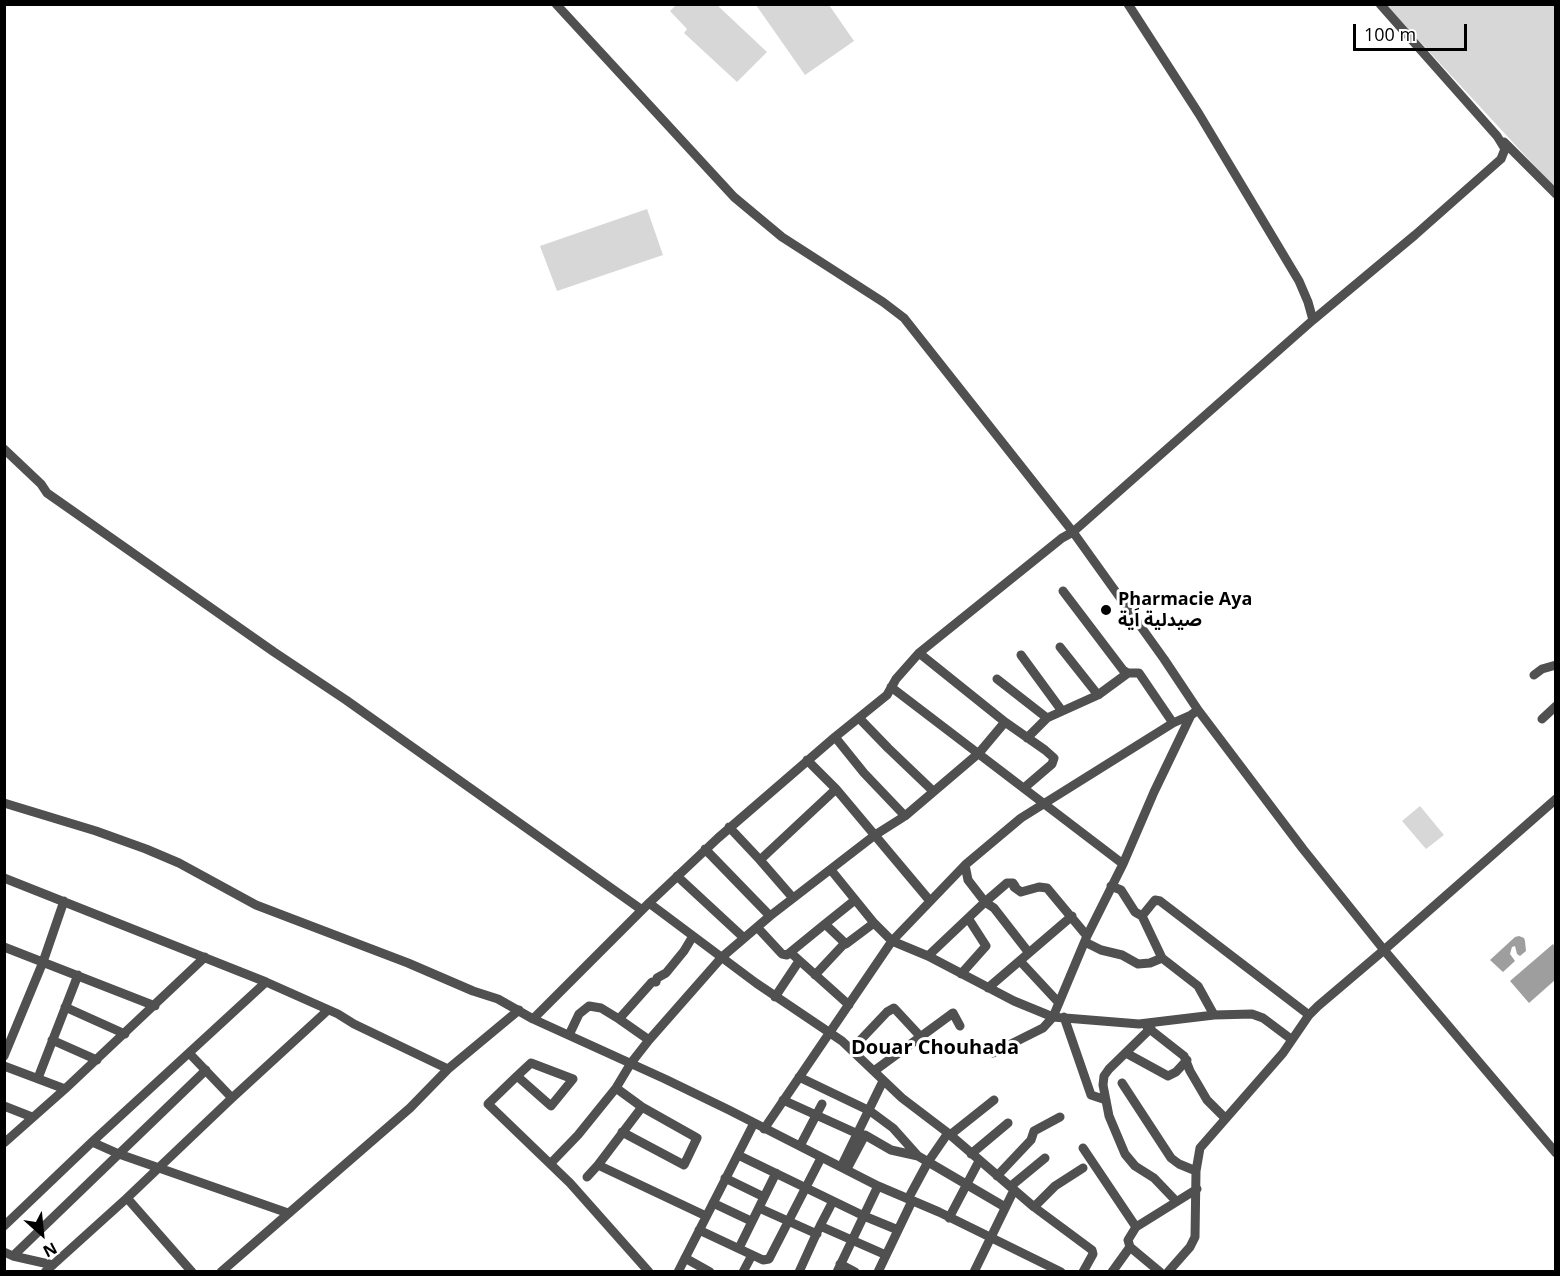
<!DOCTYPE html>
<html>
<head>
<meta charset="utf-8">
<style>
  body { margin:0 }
  #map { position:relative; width:1560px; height:1276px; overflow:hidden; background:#fff; font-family:"Open Sans",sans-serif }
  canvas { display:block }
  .frame { position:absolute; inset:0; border:6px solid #000; pointer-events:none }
  .north { position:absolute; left:12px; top:1204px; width:60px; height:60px; -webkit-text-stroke:4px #fff; paint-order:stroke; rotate:153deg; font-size:16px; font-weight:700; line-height:24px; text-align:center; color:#000 }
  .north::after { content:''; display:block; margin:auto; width:21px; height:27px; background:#000; clip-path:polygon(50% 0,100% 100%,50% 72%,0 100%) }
  .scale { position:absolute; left:1353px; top:24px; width:114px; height:27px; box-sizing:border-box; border:3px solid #000; border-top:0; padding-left:8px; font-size:18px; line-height:21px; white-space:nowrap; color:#000; -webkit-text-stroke:4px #fff; paint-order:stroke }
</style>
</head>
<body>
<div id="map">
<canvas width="1560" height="1276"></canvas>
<div class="frame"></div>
<div class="north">N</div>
<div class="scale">100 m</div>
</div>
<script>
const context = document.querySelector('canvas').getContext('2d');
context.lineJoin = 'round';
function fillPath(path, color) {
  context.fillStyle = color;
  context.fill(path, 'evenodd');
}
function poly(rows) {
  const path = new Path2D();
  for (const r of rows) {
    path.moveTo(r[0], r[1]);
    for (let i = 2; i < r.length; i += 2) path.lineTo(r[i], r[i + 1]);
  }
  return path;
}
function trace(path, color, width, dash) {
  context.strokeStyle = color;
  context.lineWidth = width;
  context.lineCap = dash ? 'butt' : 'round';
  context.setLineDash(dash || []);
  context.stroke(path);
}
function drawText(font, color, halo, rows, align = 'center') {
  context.font = font + ' "Open Sans","Noto Sans Arabic",sans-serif';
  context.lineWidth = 6;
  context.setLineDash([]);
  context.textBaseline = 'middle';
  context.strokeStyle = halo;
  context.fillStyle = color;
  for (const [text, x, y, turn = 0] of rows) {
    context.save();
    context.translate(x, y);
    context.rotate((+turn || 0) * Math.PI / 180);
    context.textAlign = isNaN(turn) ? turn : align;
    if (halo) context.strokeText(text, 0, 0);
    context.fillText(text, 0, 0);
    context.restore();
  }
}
fillPath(poly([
  [676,5,717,5,767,52,737,82,684,33,687,29,670,11],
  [756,5,829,5,854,41,805,75],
  [1386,5,1555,5,1555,188],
  [647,209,663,255,557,291,540,246],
  [1420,806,1444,835,1426,849,1402,821]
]), '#d7d7d7');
fillPath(poly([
  [1519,936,1524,938,1525,941,1526,951,1520,956,1517,954,1515,946,1512,947,1510,954,1515,961,1503,972,1490,960,1515,937],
  [1553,944,1555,947,1555,980,1529,1003,1510,981]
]), '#9e9e9e');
trace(poly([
  [556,4,734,197,782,237,883,302,904,318,1073,532,1164,659,1198,710,1303,849,1384,950,1556,1153],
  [1128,4,1199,114,1299,281,1308,302,1313,320],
  [1504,142,1556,194],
  [4,449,41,484,47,493,274,652,346,700,642,910],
  [1063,591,1123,670,1128,673,1139,673,1173,723],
  [1060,647,1098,695],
  [919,653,1005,722],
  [1021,655,1062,711],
  [1534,675,1542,669,1556,665],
  [997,679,1047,718],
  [891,687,1123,864],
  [859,718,888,748,933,791],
  [1542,719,1556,706],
  [835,737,864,773,905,816],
  [1027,738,1047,718,1098,695,1128,673],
  [807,760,836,789],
  [4,803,96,831,146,849,179,863,256,905,408,963,473,991,498,999,533,1019,665,1079,729,1110,878,1186,939,1212,1061,1272],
  [729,827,760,860],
  [705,849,770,916],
  [831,870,874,923],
  [677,876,744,938],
  [4,878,266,982,338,1014,354,1024,448,1069,410,1108,221,1272],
  [1111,886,1121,890,1135,912,1142,916,1162,958,1198,986,1214,1015],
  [793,898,760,860,836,789,930,901],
  [649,903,756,983,842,1041,902,1098,948,1133,1034,1207,1092,1250,1093,1254,1083,1272],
  [1142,916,1155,900,1160,901,1309,1015],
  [825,924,855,900],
  [757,927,782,954,787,955,825,924,846,944,874,923,892,941,928,956,1014,1001,1053,1017,1139,1024,1214,1015,1252,1014,1263,1018,1291,1039],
  [1085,942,1101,950,1122,955,1138,964,1150,963,1162,958],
  [4,947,155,1006],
  [791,953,849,1005],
  [1029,953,994,908,985,902,1007,883,1013,883,1015,886,1014,887,1021,892,1039,887,1047,888,1087,936],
  [928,956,985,902,968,880,965,865],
  [1020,961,1059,1003],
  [961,974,986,946,968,918],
  [815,975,844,944],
  [988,988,1072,916],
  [775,997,799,961],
  [65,1007,125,1034],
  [1064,1017,1091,1095,1106,1100],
  [533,1019,649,903,718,838,835,737,887,695,896,679,919,653,1062,538,1073,532,1313,320,1415,235,1501,159,1505,149,1497,136,1380,4],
  [1147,1027,1184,1056,1190,1071,1207,1100,1225,1118],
  [1151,1028,1109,1069,1104,1076,1103,1085,1109,1116,1125,1154,1135,1166,1154,1178,1176,1201],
  [569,1035,579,1014,589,1006,601,1008,619,1019],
  [52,1040,97,1060],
  [649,1040,619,1019,652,982,656,982,657,978,666,973,684,951,693,936],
  [852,1049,887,1012,894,1008,920,1036],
  [189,1053,232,1098],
  [993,1053,1043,1028,1053,1017,1087,936,1123,864,1154,792,1191,715],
  [1126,1053,1168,1076,1176,1072,1187,1060],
  [4,1056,43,962,64,901],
  [4,1066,65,1089],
  [448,1069,519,1010],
  [874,1071,953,1013,960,1026],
  [517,1076,551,1106,573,1079,531,1063,517,1076,488,1104,570,1183,649,1272],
  [799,1077,870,1111,893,1128,918,1156],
  [38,1078,78,975],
  [1122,1083,1171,1158,1179,1164,1196,1171],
  [783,1100,858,1134,865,1135,891,1150,918,1156,1005,1207],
  [4,1106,32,1117],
  [764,1129,892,941,965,865,1021,818,1173,723,1191,715,1198,710],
  [622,1132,684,1165,697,1138,642,1107],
  [950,1135,994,1100],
  [92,1142,119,1154,288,1213],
  [4,1143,65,1089,205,957],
  [800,1146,822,1104],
  [1083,1148,1136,1227],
  [971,1154,1008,1123],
  [738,1155,864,1216,898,1230],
  [551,1163,578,1135,616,1088,631,1063,649,1040,722,957,770,916,875,835,905,816,979,753,1005,722,1045,750,1054,758,1052,764,1024,788],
  [598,1165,642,1107,616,1088],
  [841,1167,883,1081],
  [847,1169,865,1135],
  [997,1176,1031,1140,1034,1131,1060,1117],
  [587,1177,598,1165,706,1216],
  [725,1178,764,1197],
  [1011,1186,1045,1158],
  [127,1198,192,1272],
  [908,1199,928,1162,948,1133],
  [833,1201,820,1226,886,1255],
  [713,1203,751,1221],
  [1034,1207,1055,1186,1083,1168],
  [759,1208,817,1234],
  [949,1218,979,1161],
  [4,1226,92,1142,266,982],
  [699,1230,763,1260,769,1259,821,1158],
  [739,1248,776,1173],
  [4,1252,13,1256,53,1265],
  [13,1256,206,1070],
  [685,1258,710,1272],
  [840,1264,855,1272],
  [45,1272,127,1198,232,1098,328,1010],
  [678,1272,754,1123],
  [743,1272,752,1255],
  [799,1272,819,1228],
  [837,1272,878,1186],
  [878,1272,912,1201],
  [974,1272,1014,1190],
  [1112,1272,1130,1247],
  [1160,1272,1130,1247,1128,1240,1136,1227,1197,1189],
  [1168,1272,1190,1247,1195,1237,1196,1171,1200,1148,1283,1053,1309,1015,1318,1006,1384,950,1556,799]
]), '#505050', 9);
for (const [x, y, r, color] of [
  [1106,610,6,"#000"]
]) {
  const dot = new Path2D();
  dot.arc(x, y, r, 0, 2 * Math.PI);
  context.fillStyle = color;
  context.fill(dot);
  trace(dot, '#fff', 2);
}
drawText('bold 18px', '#000', '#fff', [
  ["Pharmacie Aya",1118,600],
  ["صيدلية اَية",1118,621]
], 'left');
drawText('bold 20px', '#000', '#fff', [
  ["Douar Chouhada",935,1048]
]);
</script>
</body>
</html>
